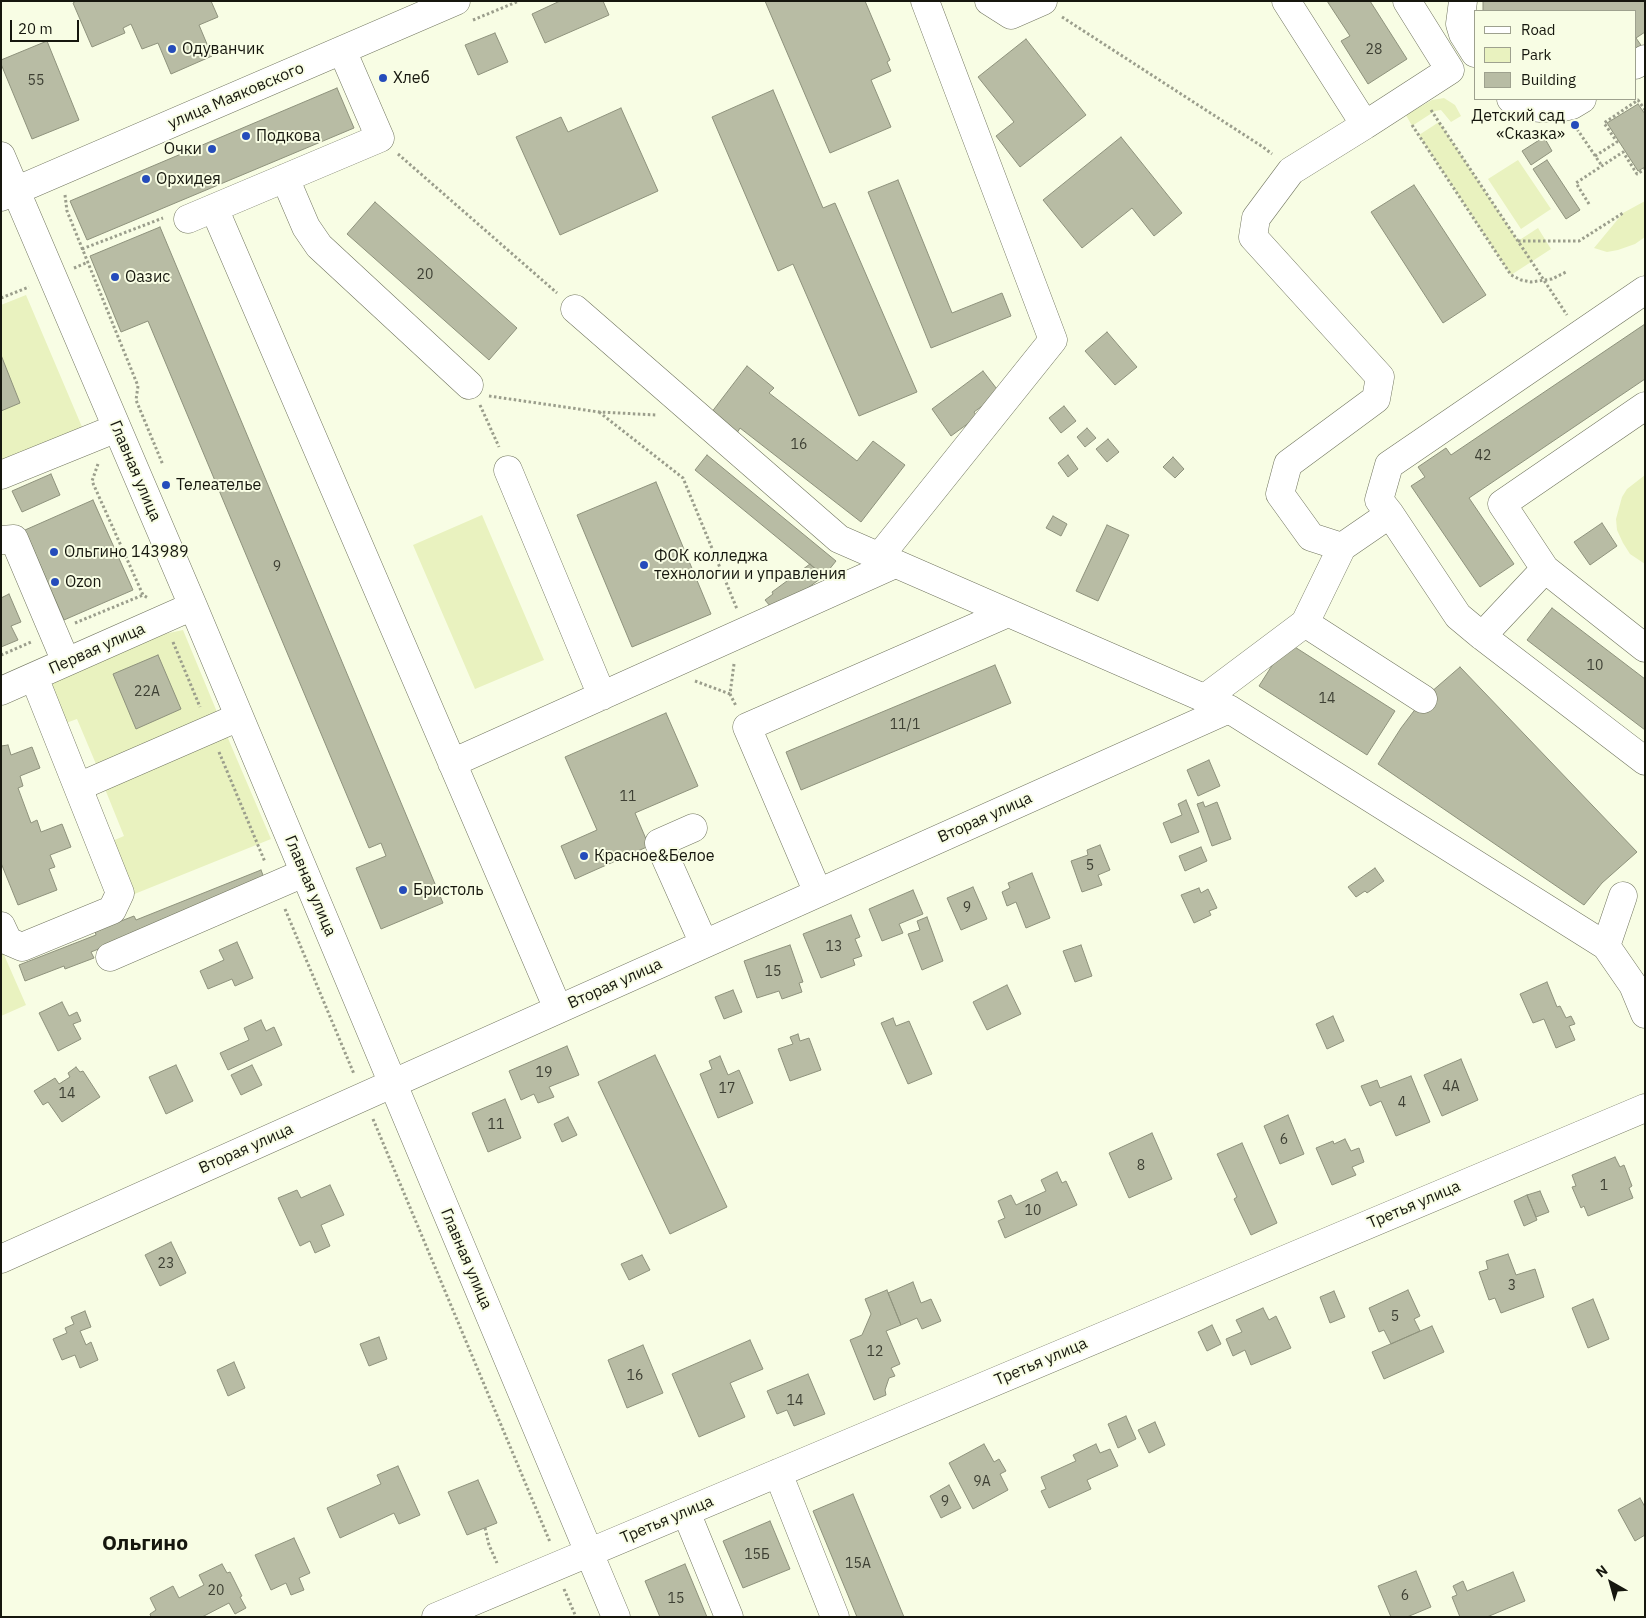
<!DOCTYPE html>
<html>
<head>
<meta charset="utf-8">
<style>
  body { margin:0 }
  #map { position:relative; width:1646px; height:1618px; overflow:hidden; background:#f8fde4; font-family:"IBM Plex Sans",sans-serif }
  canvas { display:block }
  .frame { position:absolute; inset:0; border:2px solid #16170e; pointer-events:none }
  .legend { position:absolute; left:1474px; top:10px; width:162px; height:90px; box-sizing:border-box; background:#f8fde4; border:1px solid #9ea18e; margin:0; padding:6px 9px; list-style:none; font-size:15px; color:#16170e }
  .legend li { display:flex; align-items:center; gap:10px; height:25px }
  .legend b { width:25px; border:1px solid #9ea18e }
  .north { position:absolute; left:1586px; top:1558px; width:50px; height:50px; -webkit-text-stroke:4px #f8fde4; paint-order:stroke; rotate:322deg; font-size:14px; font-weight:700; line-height:20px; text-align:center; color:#16170e }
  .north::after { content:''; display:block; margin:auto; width:18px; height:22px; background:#16170e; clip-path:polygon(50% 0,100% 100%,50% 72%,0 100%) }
  .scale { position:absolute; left:10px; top:20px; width:69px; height:22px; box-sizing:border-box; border:2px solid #16170e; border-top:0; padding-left:6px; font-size:15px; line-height:18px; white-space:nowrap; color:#16170e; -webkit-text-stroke:4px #f8fde4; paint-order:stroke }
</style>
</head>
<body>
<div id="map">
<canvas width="1646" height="1618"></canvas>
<div class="frame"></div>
<ul class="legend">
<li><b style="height:6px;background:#fff"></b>Road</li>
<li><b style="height:14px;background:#e9f2bf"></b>Park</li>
<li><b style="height:14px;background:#b8bca4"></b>Building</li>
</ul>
<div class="north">N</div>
<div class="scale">20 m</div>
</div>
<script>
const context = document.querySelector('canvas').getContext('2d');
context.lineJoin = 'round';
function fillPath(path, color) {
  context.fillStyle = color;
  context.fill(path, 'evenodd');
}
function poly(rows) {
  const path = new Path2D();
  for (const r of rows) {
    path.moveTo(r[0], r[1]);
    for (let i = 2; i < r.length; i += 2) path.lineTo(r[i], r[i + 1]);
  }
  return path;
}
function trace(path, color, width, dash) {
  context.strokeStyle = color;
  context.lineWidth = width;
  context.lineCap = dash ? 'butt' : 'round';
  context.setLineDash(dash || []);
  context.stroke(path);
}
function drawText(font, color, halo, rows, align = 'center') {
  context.font = font + ' "IBM Plex Sans",sans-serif';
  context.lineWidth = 4;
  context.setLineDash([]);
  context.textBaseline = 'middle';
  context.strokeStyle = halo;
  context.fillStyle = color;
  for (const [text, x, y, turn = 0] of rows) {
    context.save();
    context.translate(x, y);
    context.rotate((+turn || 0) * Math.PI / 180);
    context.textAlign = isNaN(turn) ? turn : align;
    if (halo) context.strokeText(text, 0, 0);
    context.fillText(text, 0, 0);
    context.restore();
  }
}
fillPath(poly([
  [1444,98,1455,105,1461,116,1451,122,1441,110,1435,111,1412,126,1406,115,1432,100],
  [1439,122,1518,241,1538,228,1551,249,1511,275,1419,135],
  [1518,160,1551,209,1521,229,1488,179],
  [1645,201,1645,237,1635,244,1618,250,1607,252,1594,248,1623,213],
  [26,295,85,434,1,468,1,305],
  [1645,475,1645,564,1630,554,1623,543,1617,530,1616,519,1622,497,1627,489],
  [482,515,544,660,475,689,413,545],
  [183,630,217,712,96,764,77,719,63,724,47,683,155,636],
  [227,736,271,839,132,895,110,842,124,836,105,789],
  [1,948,26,1005,1,1016]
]), '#e9f2bf');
const building = poly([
  [76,1,211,1,218,17,199,25,212,56,171,74,158,43,142,49,131,24,123,28,125,33,92,47,73,3,76,1],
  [560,1,603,1,609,15,545,43,532,14,560,1],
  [765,1,865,1,890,60,887,62,891,71,871,80,891,127,830,153,765,1],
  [1327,1,1370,1,1407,59,1368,84,1341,41,1350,36,1327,1],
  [1483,1,1645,1,1645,32,1636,38,1643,48,1635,53,1635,11,1483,11,1483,1],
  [495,33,508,62,478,75,465,45,495,33],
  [1026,39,1086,115,1020,167,996,136,1014,122,978,77,1026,39],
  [47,41,79,120,32,139,1,64,1,60,47,41],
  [337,88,354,128,87,240,70,201,337,88],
  [773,90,823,208,835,203,917,392,859,416,793,264,778,271,712,117,773,90],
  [1638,104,1645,114,1645,167,1638,171,1607,123,1638,104],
  [621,108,658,191,560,235,516,137,561,117,568,132,621,108],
  [1121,137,1182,213,1154,236,1132,208,1082,248,1043,200,1121,137],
  [1544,137,1552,151,1531,165,1522,151,1544,137],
  [1547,160,1580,210,1566,219,1533,169,1547,160],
  [898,180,952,313,1002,293,1011,316,931,348,868,192,898,180],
  [1414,185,1486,295,1443,323,1371,212,1414,185],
  [375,202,517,328,489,360,347,234,375,202],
  [160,227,443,903,381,929,356,868,386,856,381,843,369,848,148,321,121,332,90,256,160,227],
  [1645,324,1645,379,1469,498,1514,564,1480,587,1411,486,1425,477,1418,467,1446,448,1451,455,1645,324],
  [1107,332,1137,367,1115,385,1085,351,1107,332],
  [1,355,20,403,1,411,1,355],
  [747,366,774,388,769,393,857,461,873,441,905,465,861,522,740,428,737,433,711,413,747,366],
  [983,371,1000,393,974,412,977,417,951,436,932,409,983,371],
  [1064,406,1076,421,1061,433,1049,418,1064,406],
  [1087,428,1096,438,1085,447,1077,437,1087,428],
  [1108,439,1119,452,1107,462,1096,449,1108,439],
  [707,455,836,561,824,576,695,470,707,455],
  [1068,455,1078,469,1068,477,1058,463,1068,455],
  [1173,457,1184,469,1175,478,1163,467,1173,457],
  [51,474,60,495,22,512,12,491,51,474],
  [656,482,711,614,632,647,577,515,656,482],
  [93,500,133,590,64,620,25,530,93,500],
  [1053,516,1067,524,1061,536,1046,528,1053,516],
  [1602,523,1617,546,1590,565,1574,542,1602,523],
  [1107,525,1129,535,1098,601,1076,591,1107,525],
  [810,564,824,576,775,612,765,600,773,594,772,592,810,564],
  [9,594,21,622,11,626,18,640,1,647,1,598,9,594],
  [1552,608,1645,679,1645,730,1527,640,1552,608],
  [1287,642,1395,711,1367,755,1259,686,1287,642],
  [158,655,181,709,136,729,113,674,158,655],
  [995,665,1011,703,801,790,786,752,995,665],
  [1460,667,1637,852,1602,883,1584,905,1378,764,1401,728,1423,699,1460,667],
  [666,713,698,786,635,813,649,846,575,879,561,846,597,830,565,757,666,713],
  [8,745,11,755,32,747,40,768,20,776,23,786,18,788,31,823,37,820,41,832,62,824,71,847,50,855,55,867,49,869,57,890,18,905,1,863,1,746,8,745],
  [1209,760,1220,786,1198,796,1187,770,1209,760],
  [1186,800,1199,832,1171,843,1163,823,1182,815,1178,804,1186,800],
  [1203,802,1205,807,1217,802,1231,839,1212,846,1197,804,1203,802],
  [1100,845,1110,870,1098,875,1102,885,1082,892,1071,861,1088,855,1087,850,1100,845],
  [1201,847,1207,861,1185,871,1179,856,1201,847],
  [1375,868,1384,881,1367,893,1365,891,1356,897,1348,887,1375,868],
  [261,870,266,883,91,952,94,958,65,969,64,966,25,981,19,965,96,935,95,931,134,916,136,920,261,870],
  [1032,873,1050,918,1026,928,1016,902,1007,906,1002,892,1010,888,1008,883,1032,873],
  [973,887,987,919,961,930,947,898,973,887],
  [1199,888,1201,893,1208,889,1217,908,1209,911,1211,915,1194,923,1181,895,1199,888],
  [913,890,923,914,899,924,903,933,882,941,869,909,913,890],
  [851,915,860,937,855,939,862,956,853,959,855,965,821,978,803,934,851,915],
  [927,917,943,961,922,970,908,934,920,930,917,921,927,917],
  [237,942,253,978,235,986,232,979,208,989,200,971,224,960,219,950,237,942],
  [790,945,803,982,799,983,802,992,782,999,779,991,757,998,744,961,790,945],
  [1081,945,1092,976,1075,982,1063,951,1081,945],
  [1547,982,1557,1007,1560,1006,1566,1018,1571,1016,1575,1024,1569,1026,1575,1040,1556,1048,1544,1019,1533,1023,1520,994,1547,982],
  [1007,985,1021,1014,987,1030,973,1002,1007,985],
  [733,990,742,1012,724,1019,715,997,733,990],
  [62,1002,69,1016,77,1012,81,1021,73,1024,81,1039,58,1051,39,1013,62,1002],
  [1333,1016,1344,1041,1327,1049,1316,1024,1333,1016],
  [893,1018,896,1026,909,1021,932,1074,908,1084,881,1023,893,1018],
  [261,1020,266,1031,274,1027,282,1045,228,1070,220,1053,249,1040,244,1028,261,1020],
  [798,1034,800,1041,809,1038,821,1070,790,1081,778,1049,793,1044,790,1037,798,1034],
  [567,1046,579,1075,549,1087,554,1097,538,1103,534,1094,521,1100,509,1071,567,1046],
  [655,1055,727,1207,670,1234,598,1082,655,1055],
  [720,1056,728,1075,739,1070,753,1103,718,1118,700,1074,712,1069,709,1061,720,1056],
  [1461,1059,1478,1100,1442,1116,1424,1075,1461,1059],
  [176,1065,193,1101,166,1114,149,1077,176,1065],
  [252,1065,262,1085,241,1095,231,1075,252,1065],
  [76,1067,80,1072,83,1071,100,1097,62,1122,48,1102,43,1105,34,1091,55,1078,59,1084,70,1077,68,1073,76,1067],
  [1411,1076,1430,1122,1396,1136,1381,1101,1370,1106,1361,1086,1377,1080,1380,1088,1411,1076],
  [505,1099,521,1138,488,1152,472,1113,505,1099],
  [1288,1115,1304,1154,1280,1164,1264,1126,1288,1115],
  [568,1117,577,1135,562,1142,554,1124,568,1117],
  [1152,1133,1172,1179,1129,1198,1109,1153,1152,1133],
  [1345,1139,1351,1151,1359,1148,1364,1162,1352,1167,1356,1175,1332,1185,1316,1148,1333,1141,1334,1144,1345,1139],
  [1242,1143,1277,1223,1251,1235,1234,1199,1237,1197,1217,1154,1242,1143],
  [1615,1157,1620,1167,1624,1165,1632,1186,1629,1188,1633,1198,1588,1216,1584,1206,1581,1208,1572,1187,1576,1186,1572,1175,1615,1157],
  [1057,1172,1062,1183,1066,1181,1077,1205,1005,1238,998,1221,1005,1218,998,1201,1011,1195,1016,1205,1046,1191,1041,1180,1057,1172],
  [330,1185,344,1215,321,1225,330,1246,315,1253,310,1241,300,1246,278,1198,297,1190,301,1198,330,1185],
  [1540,1191,1549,1212,1536,1217,1527,1195,1540,1191],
  [1527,1195,1537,1220,1524,1226,1514,1201,1527,1195],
  [171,1242,186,1273,160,1286,145,1255,171,1242],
  [1508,1254,1516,1275,1535,1269,1544,1297,1501,1313,1495,1298,1489,1300,1479,1272,1488,1269,1486,1261,1508,1254],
  [642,1255,650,1270,629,1280,621,1264,642,1255],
  [913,1282,921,1303,931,1299,941,1321,922,1329,917,1318,901,1325,888,1293,913,1282],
  [887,1290,901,1325,886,1331,900,1364,891,1368,895,1376,889,1378,885,1390,886,1395,874,1400,850,1340,862,1335,871,1314,865,1299,887,1290],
  [1408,1290,1420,1316,1414,1319,1420,1331,1391,1344,1384,1330,1379,1332,1369,1308,1408,1290],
  [1334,1291,1345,1317,1330,1323,1320,1297,1334,1291],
  [1593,1299,1609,1339,1588,1348,1572,1308,1593,1299],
  [1263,1308,1269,1320,1276,1316,1291,1348,1251,1365,1245,1350,1233,1356,1226,1339,1242,1332,1236,1320,1263,1308],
  [85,1311,91,1327,80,1331,86,1345,91,1342,98,1360,80,1368,75,1355,62,1360,53,1339,67,1333,65,1328,74,1324,71,1317,85,1311],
  [1212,1325,1221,1344,1207,1351,1198,1332,1212,1325],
  [1432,1326,1444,1352,1384,1379,1372,1352,1432,1326],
  [379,1337,387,1359,369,1366,360,1344,379,1337],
  [750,1340,763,1369,730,1383,745,1417,699,1437,672,1374,750,1340],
  [643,1345,663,1393,627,1408,608,1360,643,1345],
  [234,1362,245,1388,228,1396,217,1370,234,1362],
  [808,1374,825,1414,794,1426,787,1410,777,1414,767,1391,808,1374],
  [1126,1416,1136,1439,1118,1448,1108,1424,1126,1416],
  [1155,1422,1165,1445,1149,1453,1138,1430,1155,1422],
  [984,1444,994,1462,999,1459,1006,1471,1000,1474,1008,1490,973,1509,949,1463,984,1444],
  [1096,1444,1100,1453,1110,1449,1118,1466,1087,1480,1091,1489,1049,1508,1041,1491,1046,1489,1041,1477,1076,1461,1073,1455,1096,1444],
  [398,1466,420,1515,399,1524,394,1513,340,1538,327,1508,381,1484,377,1475,398,1466],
  [478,1480,497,1523,467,1535,448,1492,478,1480],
  [949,1485,961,1508,941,1518,930,1496,949,1485],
  [853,1494,904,1617,857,1617,813,1511,853,1494],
  [1640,1498,1645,1507,1645,1535,1635,1541,1618,1510,1640,1498],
  [770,1521,790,1569,743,1588,723,1541,770,1521],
  [294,1538,310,1573,299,1578,304,1590,291,1595,286,1583,271,1590,255,1555,294,1538],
  [222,1564,227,1573,230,1572,242,1596,240,1597,246,1608,235,1614,229,1603,202,1617,151,1617,150,1614,156,1610,150,1598,173,1586,179,1598,204,1585,199,1575,222,1564],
  [685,1564,707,1617,660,1617,645,1581,685,1564],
  [1416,1571,1431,1607,1407,1617,1391,1617,1378,1586,1416,1571],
  [1513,1572,1525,1601,1487,1617,1460,1617,1452,1597,1457,1595,1453,1586,1463,1581,1467,1591,1513,1572]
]);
fillPath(building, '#b8bca4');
trace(building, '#8e927c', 1);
const minor = poly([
  [989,1,1011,15,1043,1],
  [1286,1,1365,125,1291,171,1256,218,1253,237,1380,377,1376,399,1288,464,1280,494,1311,537,1342,547,1390,514,1458,616,1482,636,1645,761],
  [1463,1,1460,24,1463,34,1475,53],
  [1635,65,1645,59],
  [1511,99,1531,107,1541,108,1563,107,1572,105,1582,99],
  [1365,125,1450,70,1407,1],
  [1,156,193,606,616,1617],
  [285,178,306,227,319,246,469,385],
  [1,197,456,1],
  [214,208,558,1009],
  [188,219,380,138,342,50],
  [575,309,839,539,1229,709,1606,946,1633,985,1645,1014],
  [1645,406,1502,504,1545,569,1645,648],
  [508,470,602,696],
  [1,475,117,428],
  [1390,514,1379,500,1389,465,1645,290],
  [1,540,14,539,66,662],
  [879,557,1053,340,925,1],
  [1305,623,1342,547],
  [1482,636,1545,569],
  [1,691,193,606],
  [1205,698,1305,623,1423,699],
  [452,763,895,564],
  [78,787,239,717],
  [693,828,659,843,704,944],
  [818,893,747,727,1008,613],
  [1,926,8,941,22,947,112,910,120,893,34,677],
  [1606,946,1623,896],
  [110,957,304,873],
  [1,1259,1229,709],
  [778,1473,835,1617],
  [686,1512,729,1617],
  [436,1617,1645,1108]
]);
trace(minor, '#71755f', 29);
trace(poly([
  [1062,17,1263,147,1272,154],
  [473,20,519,1],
  [1431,110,1567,315],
  [1412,125,1511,275,1521,280,1531,282,1552,279,1566,272],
  [1577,129,1602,166],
  [398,154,557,293],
  [1595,156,1617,142,1604,123,1638,100,1645,110],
  [65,195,67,211,138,386,136,400,163,465],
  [1589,204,1576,183,1623,152,1637,174,1645,169],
  [1518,241,1579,241,1623,213],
  [82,249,163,218],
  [74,268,88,262],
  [1,298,29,287],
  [489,396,599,412,657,415],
  [480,405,499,447],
  [599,412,683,478,737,609],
  [98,464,92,481,143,595,148,598],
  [75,623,143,595],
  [173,642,200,707],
  [1,655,31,642],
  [734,664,730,694,736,706],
  [695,681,730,694],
  [219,752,265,862],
  [285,909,354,1074],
  [373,1119,550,1542],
  [485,1528,489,1545,497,1563],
  [564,1589,576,1617]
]), '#9b9e8c', 3, [2.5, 2.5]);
trace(minor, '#fff', 28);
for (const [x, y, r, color] of [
  [172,49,5,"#254cbb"],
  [383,78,5,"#254cbb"],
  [1575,125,5,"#254cbb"],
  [246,136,5,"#254cbb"],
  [212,149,5,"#254cbb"],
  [146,179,5,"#254cbb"],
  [115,277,5,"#254cbb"],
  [166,485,5,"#254cbb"],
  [54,552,5,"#254cbb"],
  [644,565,5,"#254cbb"],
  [55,582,5,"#254cbb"],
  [584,856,5,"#254cbb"],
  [403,890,5,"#254cbb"]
]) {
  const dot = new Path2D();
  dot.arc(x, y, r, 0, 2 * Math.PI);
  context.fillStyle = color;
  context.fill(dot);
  trace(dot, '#f8fde4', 2);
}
drawText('14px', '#3e4034', null, [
  ["28",1374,50],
  ["55",36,81],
  ["20",425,275],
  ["16",799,445],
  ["42",1483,456],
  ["9",277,567],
  ["10",1595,666],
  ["22А",147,692],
  ["14",1327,699],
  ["11/1",905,725],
  ["11",628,797],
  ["5",1090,866],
  ["9",967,908],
  ["13",834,947],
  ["15",773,972],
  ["19",544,1073],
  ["4А",1451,1087],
  ["17",727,1089],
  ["14",67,1094],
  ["4",1402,1103],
  ["11",496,1125],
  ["6",1284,1140],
  ["8",1141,1166],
  ["1",1604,1186],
  ["10",1033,1211],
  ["23",166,1264],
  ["3",1512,1286],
  ["5",1395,1317],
  ["12",875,1352],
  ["16",635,1376],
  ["14",795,1401],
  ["9А",982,1482],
  ["9",945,1502],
  ["15Б",757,1555],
  ["15А",858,1564],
  ["20",216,1591],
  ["6",1405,1596],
  ["15",676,1599]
]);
drawText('16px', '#16170e', '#f8fde4', [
  ["Одуванчик",182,49],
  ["Хлеб",393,78],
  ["Детский сад",1565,116,"right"],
  ["«Сказка»",1565,134,"right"],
  ["Подкова",256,136],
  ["Очки",202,149,"right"],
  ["Орхидея",156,179],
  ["Оазис",125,277],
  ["Телеателье",176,485],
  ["Ольгино 143989",64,552],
  ["ФОК колледжа",654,556],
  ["технологии и управления",654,574],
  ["Ozon",65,582],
  ["Красное&Белое",594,856],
  ["Бристоль",413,890]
], 'left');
drawText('16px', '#16170e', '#f8fde4', [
  ["улица Маяковского",236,96,-23],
  ["Главная улица",135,471,67],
  ["Первая улица",97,649,-24],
  ["Вторая улица",985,818,-24],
  ["Главная улица",310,886,67],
  ["Вторая улица",615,984,-24],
  ["Вторая улица",246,1149,-24],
  ["Третья улица",1414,1205,-23],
  ["Главная улица",466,1259,67],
  ["Третья улица",1041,1362,-23],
  ["Третья улица",667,1520,-23]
]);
drawText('bold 21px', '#16170e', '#f8fde4', [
  ["Ольгино",145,1544]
]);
</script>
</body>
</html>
